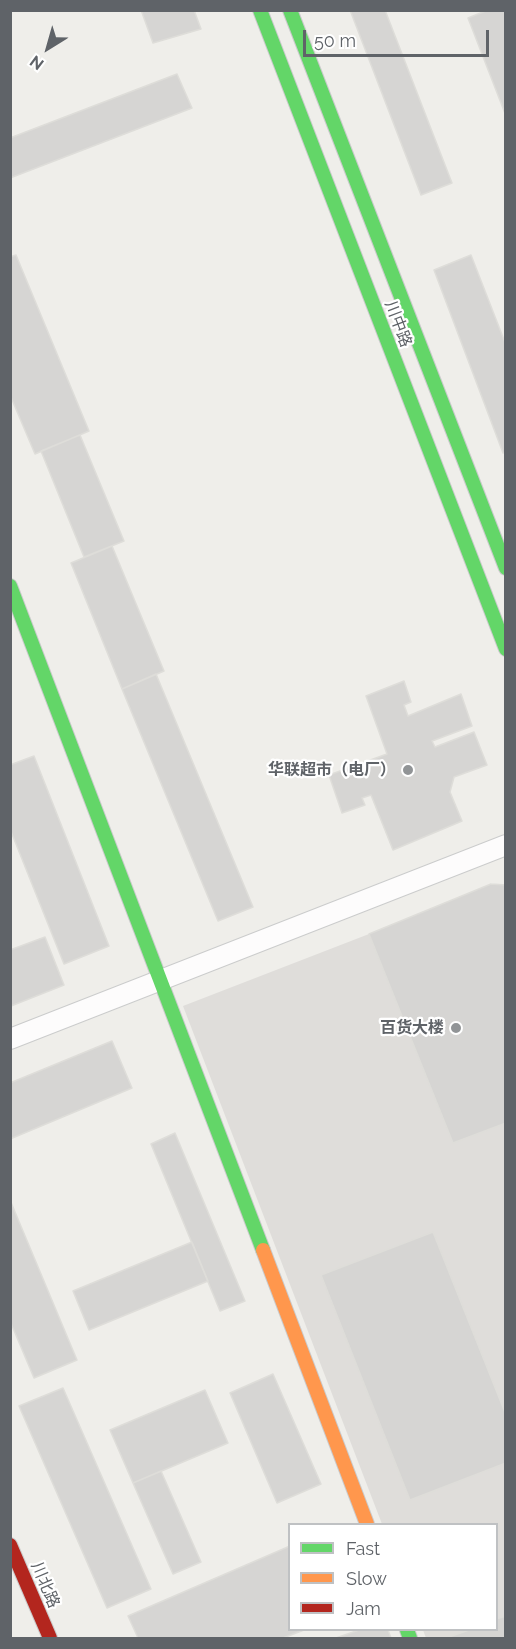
<!DOCTYPE html>
<html>
<head>
<meta charset="utf-8">
<style>
  body { margin:0 }
  #map { position:relative; width:516px; height:1649px; overflow:hidden; background:#efeeea; font-family:Raleway,sans-serif }
  canvas { display:block }
  .frame { position:absolute; inset:0; border:12px solid #5f6368; pointer-events:none }
  .legend { position:absolute; left:288px; top:1523px; width:210px; height:108px; box-sizing:border-box; background:#fff; border:2px solid #bfc1c3; margin:0; padding:8px 10px; list-style:none; font-size:18px; color:#5f6368 }
  .legend li { display:flex; align-items:center; gap:12px; height:30px }
  .legend b { width:30px; border:2px solid #bfc1c3 }
  .north { position:absolute; left:18px; top:18px; width:60px; height:60px; -webkit-text-stroke:4px #fff; paint-order:stroke; rotate:217deg; font-size:16px; font-weight:700; line-height:24px; text-align:center; color:#5f6368 }
  .north::after { content:''; display:block; margin:auto; width:21px; height:27px; background:#5f6368; clip-path:polygon(50% 0,100% 100%,50% 72%,0 100%) }
  .scale { position:absolute; left:303px; top:30px; width:186px; height:27px; box-sizing:border-box; border:3px solid #5f6368; border-top:0; padding-left:8px; font-size:18px; line-height:21px; white-space:nowrap; color:#5f6368; -webkit-text-stroke:4px #fff; paint-order:stroke }
</style>
</head>
<body>
<div id="map">
<canvas width="516" height="1649"></canvas>
<div class="frame"></div>
<ul class="legend">
<li><b style="height:8px;background:#63d668"></b>Fast</li>
<li><b style="height:8px;background:#ff974d"></b>Slow</li>
<li><b style="height:8px;background:#b3261e"></b>Jam</li>
</ul>
<div class="north">N</div>
<div class="scale">50 m</div>
</div>
<script>
const context = document.querySelector('canvas').getContext('2d');
context.lineJoin = 'round';
function fillPath(path, color) {
  context.fillStyle = color;
  context.fill(path, 'evenodd');
}
function poly(rows) {
  const path = new Path2D();
  for (const r of rows) {
    path.moveTo(r[0], r[1]);
    for (let i = 2; i < r.length; i += 2) path.lineTo(r[i], r[i + 1]);
  }
  return path;
}
function trace(path, color, width, dash) {
  context.strokeStyle = color;
  context.lineWidth = width;
  context.lineCap = dash ? 'butt' : 'round';
  context.setLineDash(dash || []);
  context.stroke(path);
}
function drawText(font, color, halo, rows, align = 'center') {
  context.font = font + ' Raleway,"Noto Sans SC",sans-serif';
  context.lineWidth = 4.5;
  context.setLineDash([]);
  context.textBaseline = 'middle';
  context.strokeStyle = halo;
  context.fillStyle = color;
  for (const [text, x, y, turn = 0] of rows) {
    context.save();
    context.translate(x, y);
    context.rotate((+turn || 0) * Math.PI / 180);
    context.textAlign = isNaN(turn) ? turn : align;
    if (halo) context.strokeText(text, 0, 0);
    context.fillText(text, 0, 0);
    context.restore();
  }
}
fillPath(poly([
  [369,934,505,1123,505,1638,426,1638,423,1630,496,1630,496,1524,382,1524,183,1006]
]), '#dfddda');
const building = poly([
  [141,10,194,10,201,29,153,43,141,10],
  [350,10,385,10,452,183,421,195,350,10],
  [488,10,506,11,506,116,468,18,488,10],
  [177,74,192,108,10,178,10,138,177,74],
  [16,255,89,431,35,454,10,395,10,257,16,255],
  [471,255,506,345,506,452,503,453,434,270,471,255],
  [80,435,124,541,84,557,41,451,80,435],
  [112,546,164,671,122,689,71,563,112,546],
  [156,674,253,907,218,921,122,689,156,674],
  [404,681,411,702,404,705,408,716,461,694,472,726,432,741,435,747,474,732,487,765,454,777,450,792,462,821,393,850,371,795,362,798,365,805,342,813,329,775,387,754,366,696,404,681],
  [34,756,109,946,64,964,10,829,10,765,34,756],
  [491,884,506,885,506,1123,453,1143,369,934,491,884],
  [45,937,64,985,11,1006,10,950,45,937],
  [112,1041,132,1088,10,1139,10,1083,112,1041],
  [175,1133,245,1301,220,1311,151,1144,175,1133],
  [10,1200,77,1360,34,1378,10,1321,10,1200],
  [433,1232,506,1415,506,1463,410,1500,321,1275,433,1232],
  [192,1242,208,1281,89,1330,73,1291,192,1242],
  [273,1374,321,1484,277,1503,230,1393,273,1374],
  [63,1388,151,1589,107,1608,19,1406,63,1388],
  [205,1390,228,1443,133,1483,110,1430,205,1390],
  [161,1471,201,1562,173,1574,133,1483,161,1471],
  [290,1546,290,1630,304,1630,283,1638,138,1638,128,1616,290,1546],
  [506,1616,506,1638,446,1638,469,1630,496,1630,496,1619,506,1616],
  [359,1630,388,1630,391,1638,336,1638,359,1630]
]);
fillPath(building, '#d6d5d3');
trace(building, '#deddd9', 1.5);
const street = poly([
  [10,1039,506,845]
]);
const fast = poly([
  [260,10,506,649],
  [290,10,506,568],
  [10,586,263,1250],
  [407,1630,410,1638]
]);
const slow = poly([
  [263,1250,367,1524]
]);
const jam = poly([
  [10,1545,50,1638]
]);
trace(street, '#cbcccc', 22);
trace(fast, '#cacacb', 16);
trace(slow, '#cacacb', 16);
trace(jam, '#cacacb', 16);
trace(street, '#fdfcfc', 20);
trace(fast, '#63d668', 14);
trace(slow, '#ff974d', 14);
trace(jam, '#b3261e', 14);
for (const [x, y, r, color] of [
  [408,770,6,"#919496"],
  [456,1028,6,"#919496"]
]) {
  const dot = new Path2D();
  dot.arc(x, y, r, 0, 2 * Math.PI);
  context.fillStyle = color;
  context.fill(dot);
  trace(dot, '#fff', 2);
}
drawText('16px', '#5f6368', '#fff', [
  ["川中路",398,324,69],
  ["川北路",45,1585,67]
]);
drawText('bold 16px', '#5f6368', '#fff', [
  ["华联超市（电厂）",396,770],
  ["百货大楼",444,1028]
], 'right');
</script>
</body>
</html>
